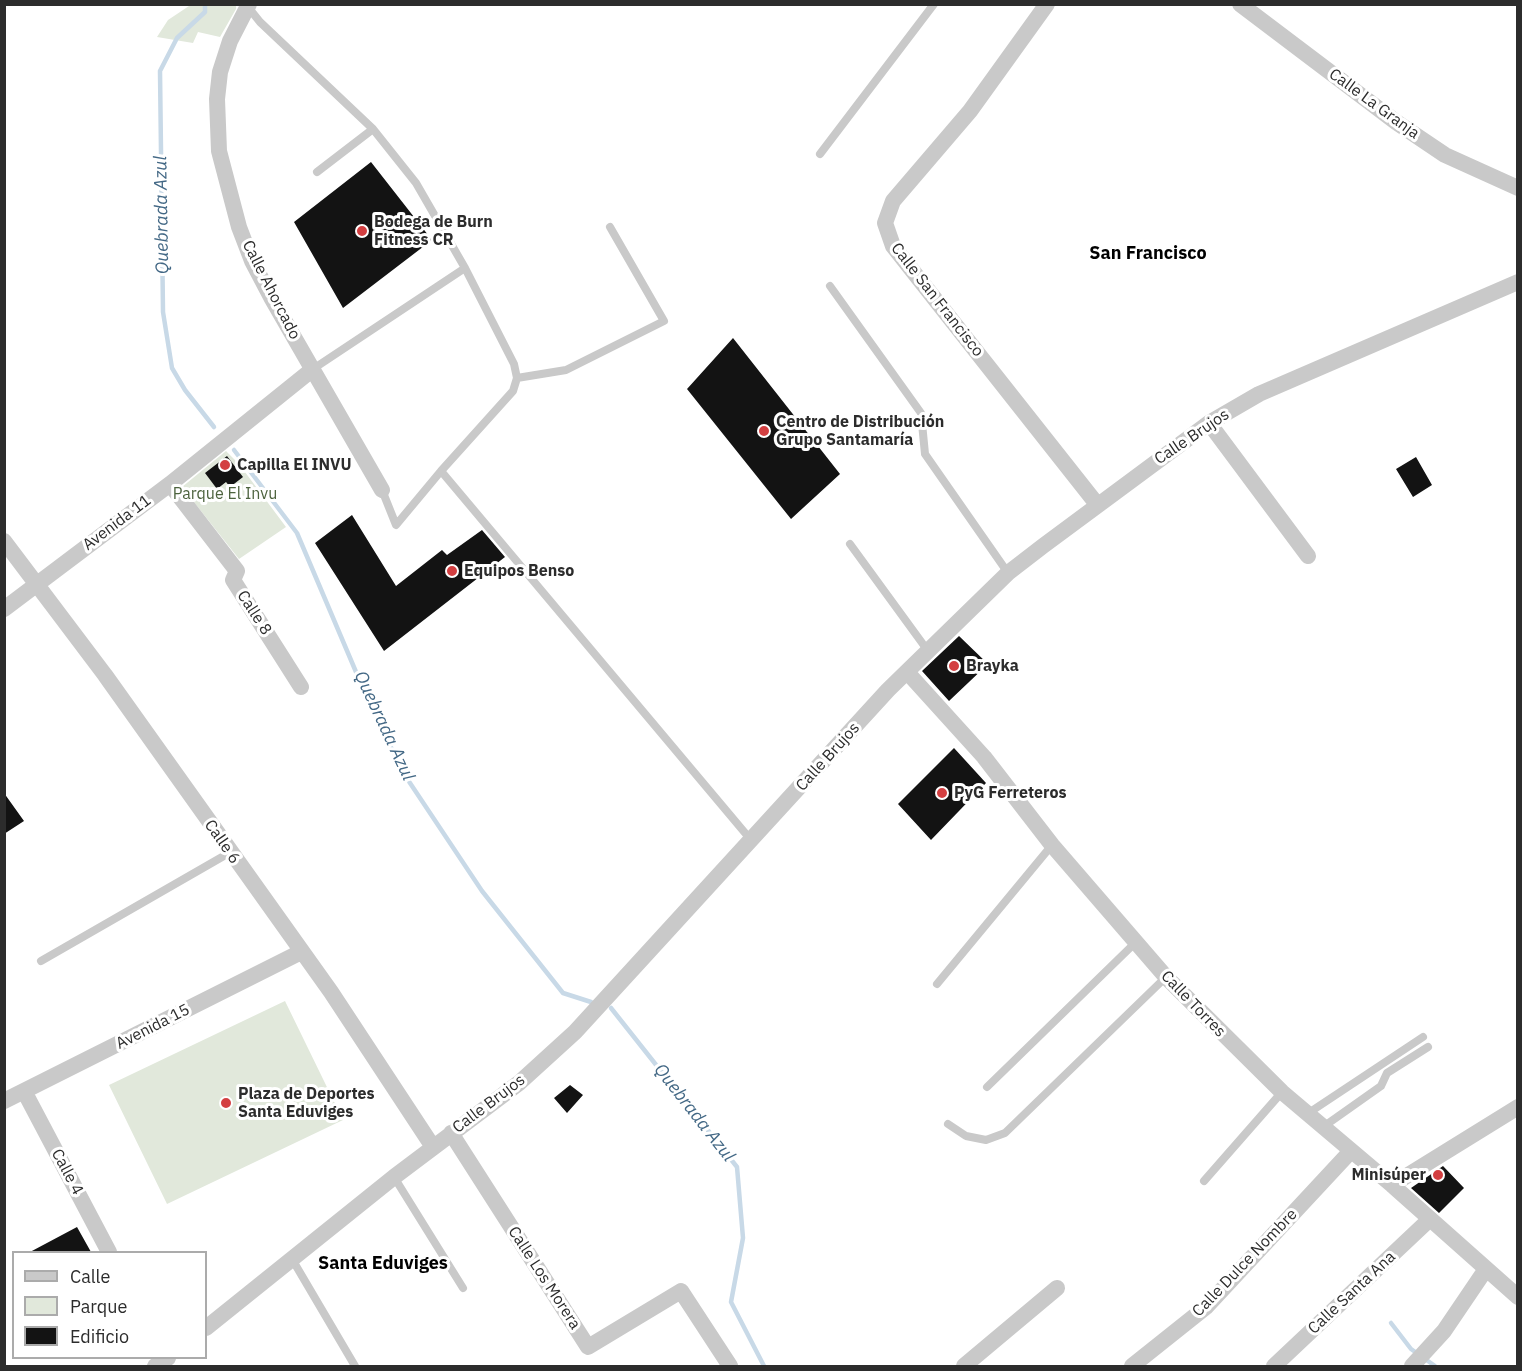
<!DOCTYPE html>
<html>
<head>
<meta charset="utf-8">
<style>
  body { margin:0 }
  #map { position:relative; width:1522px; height:1371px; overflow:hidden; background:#fff; font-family:"IBM Plex Sans",sans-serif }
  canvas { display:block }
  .frame { position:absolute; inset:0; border:6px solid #2c2c2c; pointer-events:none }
  .legend { position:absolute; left:12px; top:1251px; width:195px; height:108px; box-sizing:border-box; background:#fff; border:2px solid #ababab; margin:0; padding:8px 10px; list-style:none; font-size:18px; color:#2c2c2c }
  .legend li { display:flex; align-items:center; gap:12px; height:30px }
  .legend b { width:30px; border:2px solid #ababab }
</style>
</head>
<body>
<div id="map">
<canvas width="1522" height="1371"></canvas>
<div class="frame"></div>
<ul class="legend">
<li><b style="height:8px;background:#c9c9c9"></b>Calle</li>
<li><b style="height:16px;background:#e1e8db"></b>Parque</li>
<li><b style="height:16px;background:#131313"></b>Edificio</li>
</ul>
</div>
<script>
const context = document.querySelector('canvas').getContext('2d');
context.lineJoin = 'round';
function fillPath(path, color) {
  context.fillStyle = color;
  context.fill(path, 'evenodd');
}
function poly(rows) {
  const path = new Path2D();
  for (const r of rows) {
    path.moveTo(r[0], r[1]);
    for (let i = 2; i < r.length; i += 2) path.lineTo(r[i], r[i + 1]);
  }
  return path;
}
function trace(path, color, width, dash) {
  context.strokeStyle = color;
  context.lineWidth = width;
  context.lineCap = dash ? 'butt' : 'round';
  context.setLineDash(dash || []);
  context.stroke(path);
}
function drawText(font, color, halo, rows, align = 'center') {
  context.font = font + ' "IBM Plex Sans",sans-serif';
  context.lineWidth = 6;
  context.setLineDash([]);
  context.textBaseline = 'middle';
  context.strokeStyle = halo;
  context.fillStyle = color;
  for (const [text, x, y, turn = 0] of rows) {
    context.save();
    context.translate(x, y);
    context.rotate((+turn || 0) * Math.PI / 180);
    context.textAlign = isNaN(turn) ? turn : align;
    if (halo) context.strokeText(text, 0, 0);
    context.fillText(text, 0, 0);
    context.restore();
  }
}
fillPath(poly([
  [192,4,236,5,236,9,220,37,198,32,193,43,157,37,168,20],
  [226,451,239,464,286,527,239,559,182,487],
  [285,1001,343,1120,167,1204,109,1085]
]), '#e1e8db');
trace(poly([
  [205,4,205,12,177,38,160,71,163,312,172,368,185,390,214,427],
  [234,450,297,533,359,679,402,771,482,891,563,993,591,1002],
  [611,1008,737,1167,743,1238,731,1302,764,1366],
  [1391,1323,1411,1349,1435,1366]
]), '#c8d9e7', 4.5);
fillPath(poly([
  [371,162,432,240,343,308,294,222],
  [733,338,840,474,791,519,687,389],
  [227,456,243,477,230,487,226,482,217,489,205,473],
  [1416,457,1432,485,1413,497,1396,469],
  [352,515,396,586,442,550,447,555,482,530,505,557,384,651,315,543],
  [959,636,988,664,949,701,922,671],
  [954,748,986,783,931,840,898,804],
  [4,793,24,821,4,834],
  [570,1085,583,1095,567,1113,554,1098],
  [1443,1166,1464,1188,1439,1213,1411,1188],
  [77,1227,91,1252,30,1252]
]), '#131313');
trace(poly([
  [248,7,260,22,373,129,416,183,465,268,514,364,517,378,513,391,441,471,396,525,382,490],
  [820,154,934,4],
  [317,172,373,129],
  [830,286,921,413,925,454,1008,573],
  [313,369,465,268],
  [517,378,566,370,664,321,610,227],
  [441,471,751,840],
  [850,544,928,651],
  [41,961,229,853],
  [937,984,1052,845],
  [987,1087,1136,942],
  [1307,1114,1423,1037],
  [948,1124,966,1136,986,1140,1005,1133,1166,977],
  [1323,1127,1381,1086,1387,1073,1428,1047],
  [394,1177,463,1288],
  [1204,1181,1282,1092],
  [292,1259,355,1366]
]), '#c9c9c9', 8);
trace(poly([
  [249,4,230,41,220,72,217,99,219,151,239,227,252,261,272,299,382,490],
  [1047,4,970,111,893,201,885,223,893,246,1096,503],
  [1240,4,1396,122,1445,155,1518,188],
  [1209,423,1308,556],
  [170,484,237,571,233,580,301,687],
  [4,541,105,675,331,992,433,1147],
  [4,609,170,484,313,369],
  [907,672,984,757,1052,845,1166,977,1282,1092,1392,1185,1518,1297],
  [24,1091,109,1252],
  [4,1101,301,952],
  [451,1133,588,1347,681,1291,730,1366],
  [1392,1185,1518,1107],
  [206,1328,394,1177,519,1083,575,1032,888,690,1008,573,1043,546,1209,423,1259,394,1518,282],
  [155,1366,168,1358],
  [964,1366,1057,1288],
  [1132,1366,1206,1307,1351,1151],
  [1274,1366,1430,1219],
  [1412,1366,1444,1331,1486,1269]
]), '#c9c9c9', 16);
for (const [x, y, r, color] of [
  [362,231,6,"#d33f41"],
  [764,431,6,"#d33f41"],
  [225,465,6,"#d33f41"],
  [452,571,6,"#d33f41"],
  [954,666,6,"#d33f41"],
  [942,793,6,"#d33f41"],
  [226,1103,6,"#d33f41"],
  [1438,1175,6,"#d33f41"]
]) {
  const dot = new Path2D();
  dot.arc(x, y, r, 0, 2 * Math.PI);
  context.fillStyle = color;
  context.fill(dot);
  trace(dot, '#fff', 2);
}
drawText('16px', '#2c2c2c', '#fff', [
  ["Calle La Granja",1374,104,36],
  ["Calle Ahorcado",271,290,63],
  ["Calle San Francisco",937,300,52],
  ["Calle Brujos",1192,437,-34],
  ["Avenida 11",117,523,-37],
  ["Calle 8",254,613,57],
  ["Calle Brujos",828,757,-48],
  ["Calle 6",222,842,55],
  ["Calle Torres",1193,1004,46],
  ["Avenida 15",153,1027,-27],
  ["Calle Brujos",489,1104,-37],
  ["Calle 4",67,1172,62],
  ["Calle Dulce Nombre",1245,1263,-46],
  ["Calle Los Morera",544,1278,57],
  ["Calle Santa Ana",1352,1293,-43]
]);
drawText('bold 16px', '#2c2c2c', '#fff', [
  ["Bodega de Burn",374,222],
  ["Fitness CR",374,240],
  ["Centro de Distribución",776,422],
  ["Grupo Santamaría",776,440],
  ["Capilla El INVU",237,465],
  ["Equipos Benso",464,571],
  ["Brayka",966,666],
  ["PyG Ferreteros",954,793],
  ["Plaza de Deportes",238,1094],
  ["Santa Eduviges",238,1112],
  ["Minisúper",1426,1175,"right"]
], 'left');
drawText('16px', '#4d633e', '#fff', [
  ["Parque El Invu",225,494]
]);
drawText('italic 18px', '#436885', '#fff', [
  ["Quebrada Azul",162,215,-91],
  ["Quebrada Azul",384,726,65],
  ["Quebrada Azul",694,1113,52]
]);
drawText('bold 18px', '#000', '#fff', [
  ["San Francisco",1148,254],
  ["Santa Eduviges",383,1264]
]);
</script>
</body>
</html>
